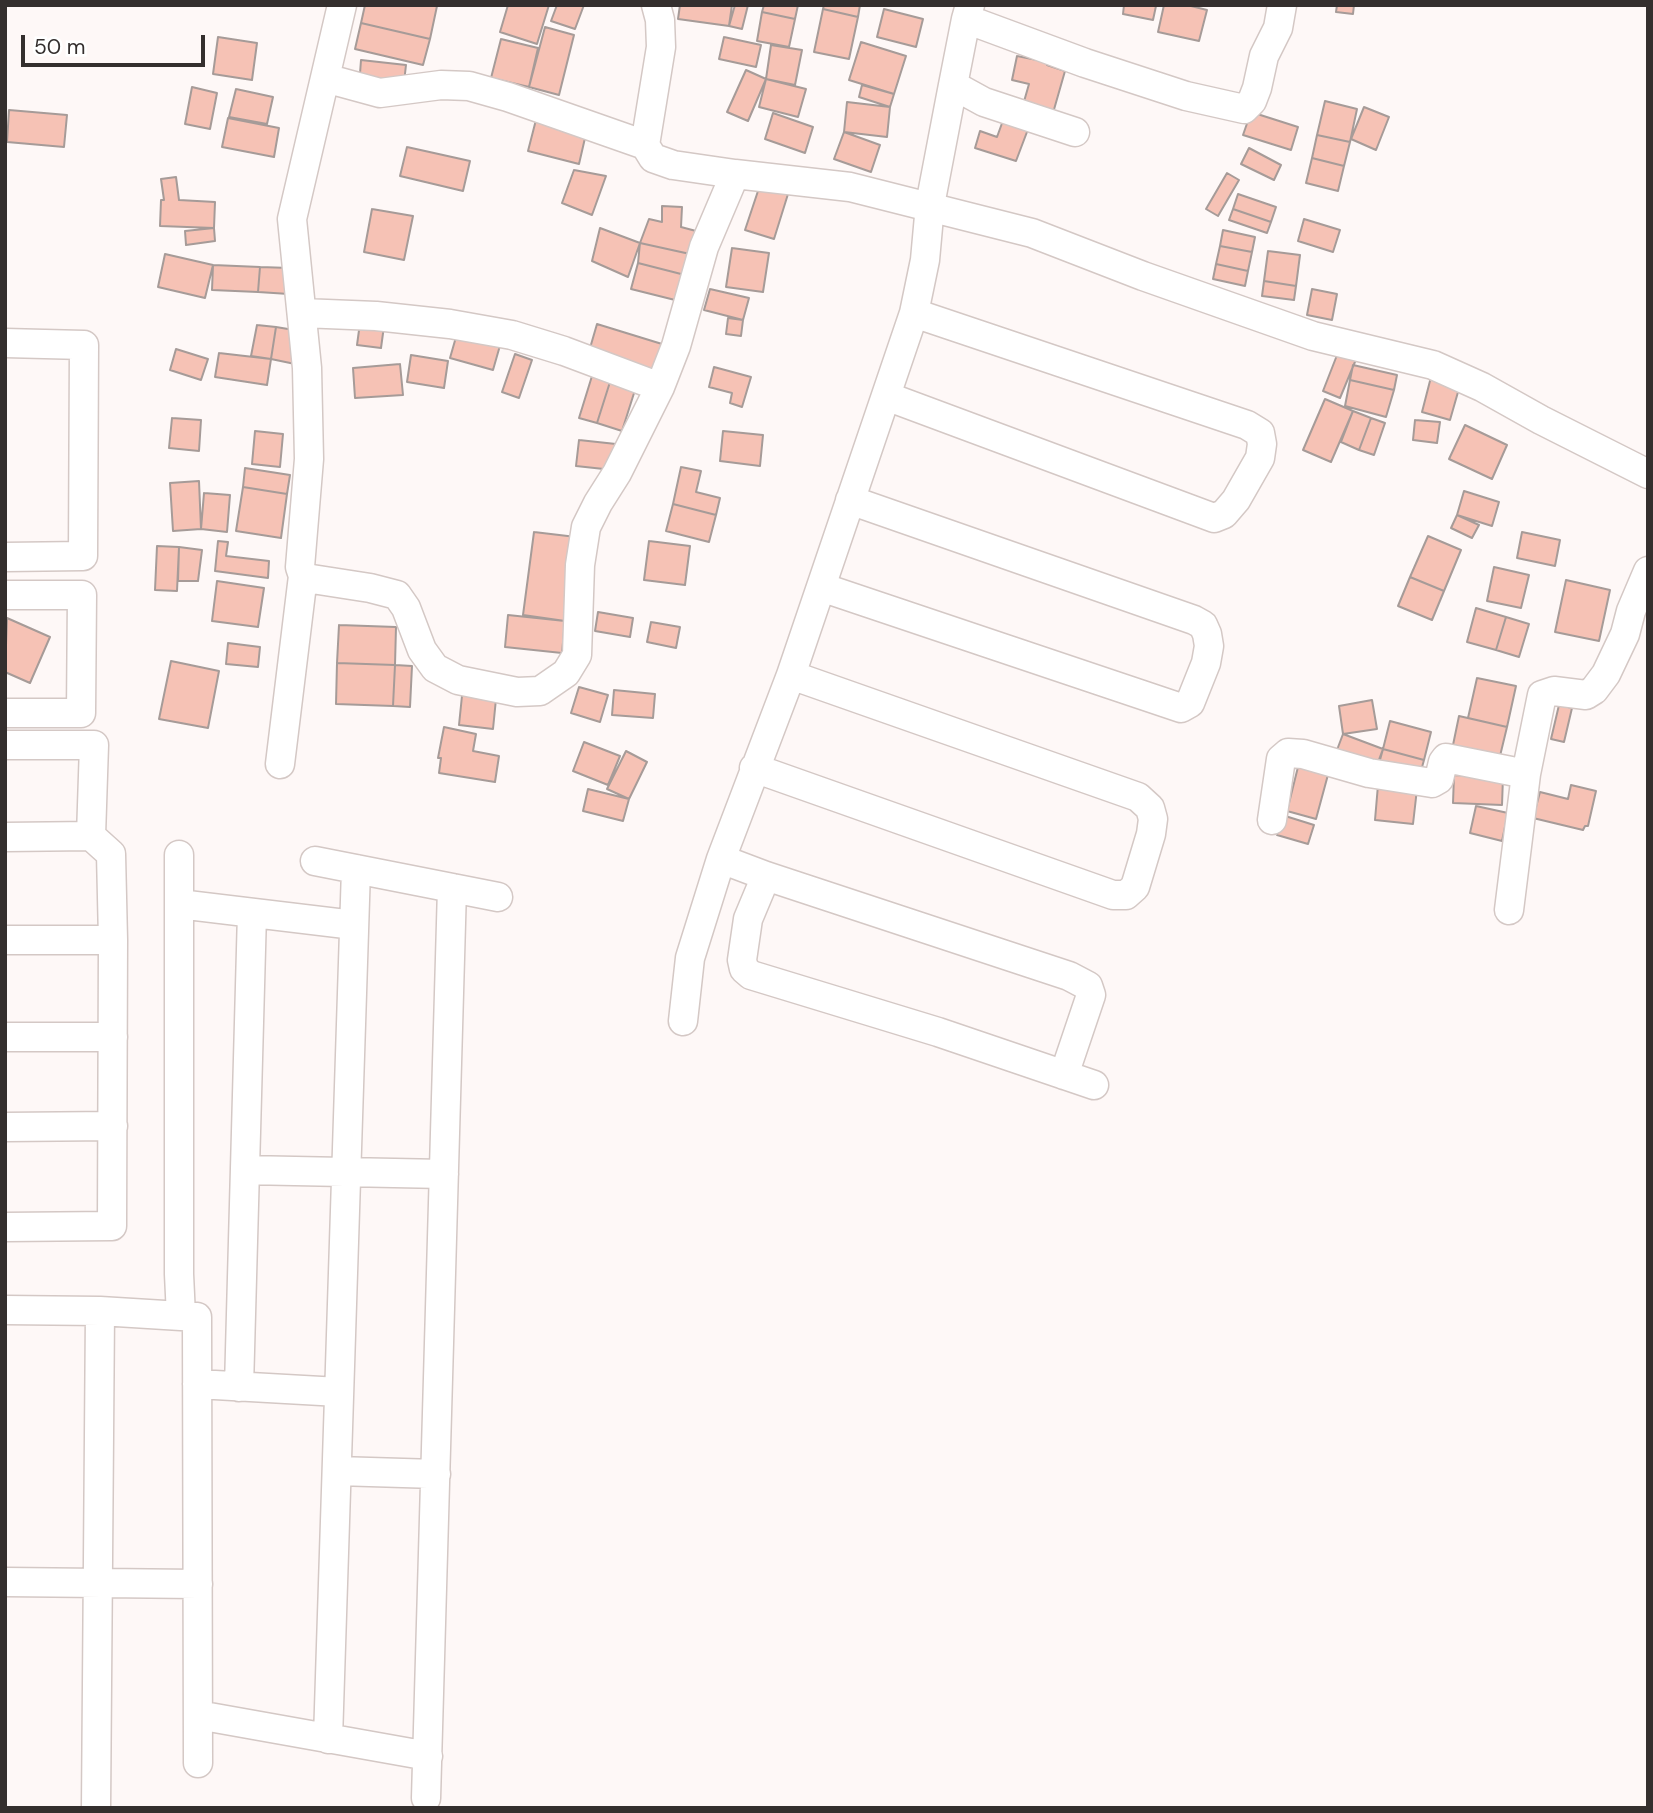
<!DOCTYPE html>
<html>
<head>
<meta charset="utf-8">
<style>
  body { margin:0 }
  #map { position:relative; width:1653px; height:1813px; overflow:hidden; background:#fef8f7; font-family:"DM Sans",sans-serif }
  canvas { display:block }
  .frame { position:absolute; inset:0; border:7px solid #342f2e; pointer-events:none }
  .scale { position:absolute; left:21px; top:35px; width:184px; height:32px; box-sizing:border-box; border:4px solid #342f2e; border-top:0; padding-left:9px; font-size:21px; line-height:24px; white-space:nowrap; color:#342f2e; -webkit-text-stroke:5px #fff; paint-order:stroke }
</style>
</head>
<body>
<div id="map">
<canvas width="1653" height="1813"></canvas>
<div class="frame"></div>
<div class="scale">50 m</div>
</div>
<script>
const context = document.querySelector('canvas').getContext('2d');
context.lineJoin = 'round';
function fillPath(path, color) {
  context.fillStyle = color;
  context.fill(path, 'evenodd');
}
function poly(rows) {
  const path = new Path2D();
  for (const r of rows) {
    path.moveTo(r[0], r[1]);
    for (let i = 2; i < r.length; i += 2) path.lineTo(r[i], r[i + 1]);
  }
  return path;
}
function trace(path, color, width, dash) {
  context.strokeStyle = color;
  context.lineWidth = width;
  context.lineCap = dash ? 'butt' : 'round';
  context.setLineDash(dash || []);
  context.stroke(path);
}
const building = poly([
  [365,5,437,6,430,39,361,23,365,5],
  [508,5,549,5,537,44,500,32,508,5],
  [557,5,584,5,575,29,551,21,557,5],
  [680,5,732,5,729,26,678,19,680,5],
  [735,5,748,5,742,29,729,26,735,5],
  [764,5,798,5,795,19,762,12,764,5],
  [824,5,860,5,858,17,823,9,824,5],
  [1124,5,1156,6,1153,20,1123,14,1124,5],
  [1164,5,1187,5,1207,10,1199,41,1158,32,1164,5],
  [1337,5,1354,5,1353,14,1336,12,1337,5],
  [823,9,858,17,849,59,814,52,823,9],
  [884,9,923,19,916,47,877,37,884,9],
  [762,12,795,19,789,47,757,41,762,12],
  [361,23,430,39,423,65,355,49,361,23],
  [545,27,574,35,559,95,529,87,545,27],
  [218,37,257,43,252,80,213,74,218,37],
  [724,37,761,45,756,67,719,59,724,37],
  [501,39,538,48,529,87,491,78,501,39],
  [861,42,906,56,894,94,849,80,861,42],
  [771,45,802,50,795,85,766,79,771,45],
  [1017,56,1047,62,1047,65,1065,71,1053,113,1023,105,1029,84,1012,80,1017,56],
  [361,60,406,65,403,91,359,87,361,60],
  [746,70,766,79,748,121,727,112,746,70],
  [766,79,806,89,798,117,759,107,766,79],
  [862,85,894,94,890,107,859,97,862,85],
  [192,87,217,93,210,129,185,124,192,87],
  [236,89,273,97,267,124,229,117,236,89],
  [1325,101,1357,109,1350,142,1317,135,1325,101],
  [847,102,890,107,887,137,844,132,847,102],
  [1364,107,1389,117,1376,150,1351,139,1364,107],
  [9,110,67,115,64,147,7,142,9,110],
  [538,112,588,125,579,164,528,151,538,112],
  [1251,112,1298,127,1291,150,1243,135,1251,112],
  [773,113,813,127,805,153,765,139,773,113],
  [1005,115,1030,124,1016,161,975,148,980,131,997,137,1005,115],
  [228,118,279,128,274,157,222,147,228,118],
  [844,132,880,145,871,172,834,159,844,132],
  [1317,135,1350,142,1344,166,1312,158,1317,135],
  [407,147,470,161,463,191,400,176,407,147],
  [1249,148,1281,165,1274,180,1241,164,1249,148],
  [1312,158,1344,166,1338,191,1306,183,1312,158],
  [574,170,606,176,592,215,562,203,574,170],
  [1227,173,1239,180,1218,216,1206,209,1227,173],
  [176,177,179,200,215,202,214,228,160,226,161,200,164,200,161,179,176,177],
  [760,185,788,194,774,239,745,230,760,185],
  [1238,194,1276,207,1271,222,1233,209,1238,194],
  [662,206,682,207,681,227,696,231,690,254,640,243,649,219,662,222,662,206],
  [372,209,413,216,404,260,364,252,372,209],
  [1233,209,1271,222,1267,233,1229,220,1233,209],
  [1304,219,1340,230,1333,252,1298,241,1304,219],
  [214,228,215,241,186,245,185,231,214,228],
  [600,228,640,243,628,277,592,261,600,228],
  [1223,230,1255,237,1252,252,1220,246,1223,230],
  [640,243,690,254,685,275,638,263,640,243],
  [1220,246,1252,252,1248,271,1216,264,1220,246],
  [732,248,769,253,763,292,726,287,732,248],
  [1268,251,1300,255,1296,286,1264,281,1268,251],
  [165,254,213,265,205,298,158,287,165,254],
  [638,263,685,275,679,301,631,289,638,263],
  [1216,264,1248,271,1245,286,1213,279,1216,264],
  [213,265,260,267,258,292,212,290,213,265],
  [260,267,290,268,289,294,258,292,260,267],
  [1264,281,1296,286,1294,300,1262,296,1264,281],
  [710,289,749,298,743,320,704,310,710,289],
  [1312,289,1337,294,1332,320,1307,315,1312,289],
  [728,318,743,320,741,336,726,334,728,318],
  [360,323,384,326,381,348,357,345,360,323],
  [597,324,662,344,654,374,588,355,597,324],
  [257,325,276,327,271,359,251,356,257,325],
  [276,327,300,331,295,364,271,359,276,327],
  [458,330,501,342,493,370,450,358,458,330],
  [176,349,208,359,201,380,170,370,176,349],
  [1339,350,1357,357,1340,398,1323,391,1339,350],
  [219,353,271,359,267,385,215,377,219,353],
  [515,354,532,360,519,398,502,392,515,354],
  [411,355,448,361,444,388,407,382,411,355],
  [400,364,403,395,355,398,353,368,400,364],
  [1353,365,1397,375,1394,390,1350,380,1353,365],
  [714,367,751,377,742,407,730,403,732,393,709,387,714,367],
  [592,376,610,382,597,423,579,418,592,376],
  [1431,377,1460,385,1450,420,1422,412,1431,377],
  [1350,380,1394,390,1386,417,1345,406,1350,380],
  [610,382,635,390,622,431,597,423,610,382],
  [1325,399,1353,411,1331,462,1303,450,1325,399],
  [1353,411,1371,418,1359,450,1341,442,1353,411],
  [172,418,201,420,199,451,169,448,172,418],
  [1371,418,1385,423,1374,455,1359,450,1371,418],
  [1415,420,1440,422,1437,443,1413,440,1415,420],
  [1465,425,1507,445,1492,479,1449,459,1465,425],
  [255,431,283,434,280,467,252,464,255,431],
  [723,431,763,435,760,466,720,461,723,431],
  [579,440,616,444,613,470,576,466,579,440],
  [681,467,701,471,696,492,720,498,716,515,673,504,681,467],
  [245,468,290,475,287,494,243,487,245,468],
  [199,481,201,529,173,531,170,483,199,481],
  [243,487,287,494,281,538,236,531,243,487],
  [1464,491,1499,502,1492,526,1457,515,1464,491],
  [204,493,230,495,227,532,201,529,204,493],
  [673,504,716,515,709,542,666,531,673,504],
  [1457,515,1479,525,1472,538,1451,528,1457,515],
  [534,532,576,537,565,621,523,615,534,532],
  [1522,532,1560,540,1555,566,1517,558,1522,532],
  [1428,536,1461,550,1444,591,1410,577,1428,536],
  [218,541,228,542,226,556,269,561,268,578,215,571,218,541],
  [649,541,690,546,685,585,644,580,649,541],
  [157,546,179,547,177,591,155,590,157,546],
  [179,547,202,550,198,581,178,581,179,547],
  [1494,567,1529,575,1521,608,1487,601,1494,567],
  [1410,577,1444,591,1432,620,1398,606,1410,577],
  [1566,580,1610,590,1599,641,1555,632,1566,580],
  [217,581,264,588,258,627,212,621,217,581],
  [1476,608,1506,617,1496,650,1467,642,1476,608],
  [598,612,633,618,630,637,595,631,598,612],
  [508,615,565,621,562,653,505,647,508,615],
  [1506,617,1529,624,1519,657,1496,650,1506,617],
  [7,618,50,637,30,683,5,672,7,618],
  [651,622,680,627,676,648,647,642,651,622],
  [339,625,396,627,395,665,337,663,339,625],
  [228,643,260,647,258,667,226,664,228,643],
  [171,661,219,671,208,728,159,719,171,661],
  [337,663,395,665,393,706,336,704,337,663],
  [395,665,412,666,410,707,393,706,395,665],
  [1477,678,1516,686,1507,727,1468,718,1477,678],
  [463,686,497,689,493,729,459,725,463,686],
  [579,687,608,695,600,722,571,713,579,687],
  [614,690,655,694,653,718,612,715,614,690],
  [1372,700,1377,729,1343,734,1339,706,1372,700],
  [1559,705,1572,708,1564,742,1551,739,1559,705],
  [1459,716,1507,727,1500,756,1453,745,1459,716],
  [1390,721,1431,732,1424,760,1383,749,1390,721],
  [444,727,476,734,473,751,499,756,495,782,439,773,441,758,438,758,444,727],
  [1343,734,1383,749,1374,773,1334,758,1343,734],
  [584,742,620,756,608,785,573,771,584,742],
  [1383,749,1424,760,1419,778,1378,767,1383,749],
  [626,751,647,762,629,799,607,789,626,751],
  [1299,763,1329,771,1316,819,1287,811,1299,763],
  [1454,775,1503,777,1502,805,1453,803,1454,775],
  [1378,785,1417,789,1413,824,1375,820,1378,785],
  [1571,785,1596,791,1588,826,1585,826,1583,830,1533,818,1540,792,1568,799,1571,785],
  [588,789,629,799,623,821,583,811,588,789],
  [1476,806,1508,813,1502,841,1470,833,1476,806],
  [1282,815,1314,825,1308,844,1277,835,1282,815]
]);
fillPath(building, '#f6c2b5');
trace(building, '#a69b98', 2);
const minor = poly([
  [342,5,292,219,307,368,309,459,300,567,303,576,312,579,370,588,397,595,406,608,422,650,435,668,458,680,517,692,540,691,566,673,577,655,580,565,586,527,598,503,617,473,660,387,676,346,704,247,735,174],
  [656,5,660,20,661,47,645,145,653,158,673,165,735,174,850,187,1032,233,1143,276,1313,336,1433,365,1482,387,1541,420,1648,474],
  [970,5,966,19,1085,63,1186,96,1244,109,1252,101,1257,88,1264,56,1278,28,1282,5],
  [966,19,953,85,984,102,1075,132],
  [325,78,380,93,441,85,469,86,508,97,645,145],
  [302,313,376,316,450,324,512,335,564,351,660,387],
  [5,343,84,345,83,556,5,557],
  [886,396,1214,518,1224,514,1236,500,1260,458,1262,444,1260,433,1247,425,914,313],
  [821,587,1181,708,1190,703,1206,663,1209,646,1207,634,1203,625,1194,620,850,500],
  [5,595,82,595,81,713,5,713],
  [5,745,94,745,91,836,5,837],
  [280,764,303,576],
  [754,768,1113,895,1126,895,1135,887,1151,834,1153,819,1150,808,1138,797,791,675],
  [1272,820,1281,759,1288,753,1303,754,1369,773,1432,783,1439,779,1443,762,1446,758,1526,774],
  [91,836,111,854,113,940],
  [179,855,179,1274,181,1316,197,1317,198,1763],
  [721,859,766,876,1069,976,1088,986,1091,995,1064,1075],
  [315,861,498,897],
  [766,876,748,919,742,960,744,969,751,975,938,1032,1094,1085],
  [179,904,354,925],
  [1509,910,1526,774,1542,695,1554,691,1586,695,1594,690,1606,674,1625,634,1631,611,1648,571],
  [5,940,113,940,112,1226,5,1227],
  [683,1021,690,958,721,859,791,675,914,313,925,260,930,205,953,85],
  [5,1037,113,1037],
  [5,1127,113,1126],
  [245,1170,444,1174],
  [5,1310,100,1311,181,1316],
  [197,1384,339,1392],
  [239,1387,252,913],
  [337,1471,436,1474],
  [5,1582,198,1584],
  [198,1715,428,1756],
  [328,1739,356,869],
  [426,1798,452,888],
  [96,1808,100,1311]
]);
trace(minor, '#d4c8c5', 31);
trace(minor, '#fff', 28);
</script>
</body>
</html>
